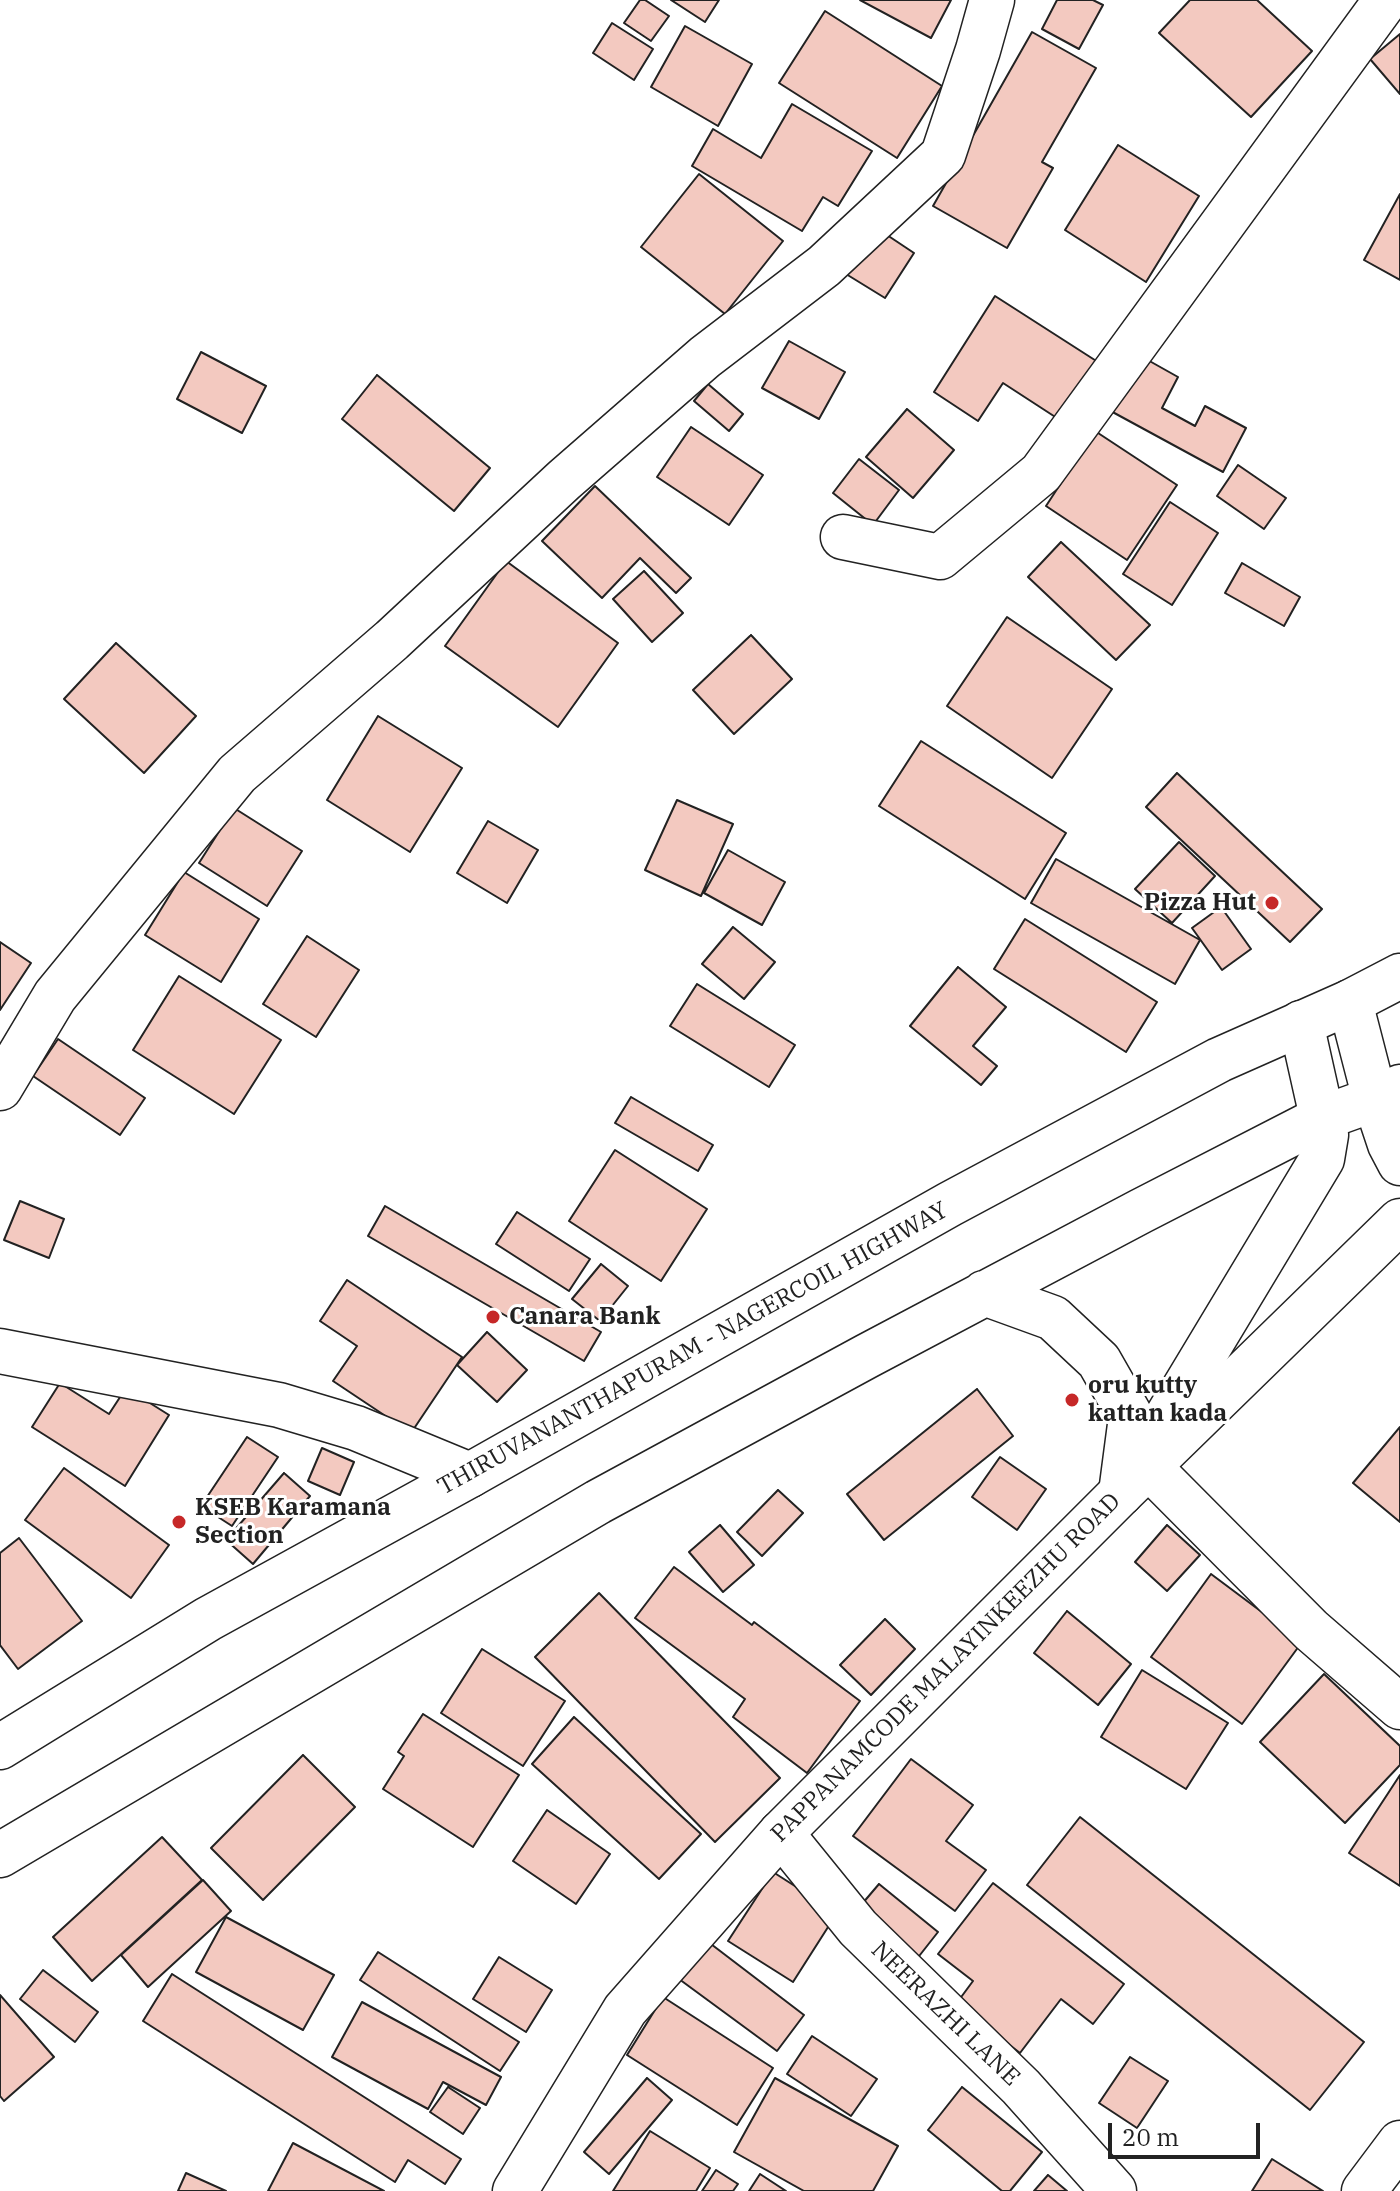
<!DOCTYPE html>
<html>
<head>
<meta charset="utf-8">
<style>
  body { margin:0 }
  #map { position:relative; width:1400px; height:2191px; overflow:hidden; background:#fff; font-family:"IBM Plex Serif",serif }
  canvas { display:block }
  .scale { position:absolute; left:1108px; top:2123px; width:152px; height:36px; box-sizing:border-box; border:4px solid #222; border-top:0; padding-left:10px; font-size:24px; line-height:28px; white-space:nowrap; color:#222; -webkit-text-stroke:6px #fff; paint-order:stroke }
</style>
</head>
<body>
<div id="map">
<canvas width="1400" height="2191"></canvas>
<div class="scale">20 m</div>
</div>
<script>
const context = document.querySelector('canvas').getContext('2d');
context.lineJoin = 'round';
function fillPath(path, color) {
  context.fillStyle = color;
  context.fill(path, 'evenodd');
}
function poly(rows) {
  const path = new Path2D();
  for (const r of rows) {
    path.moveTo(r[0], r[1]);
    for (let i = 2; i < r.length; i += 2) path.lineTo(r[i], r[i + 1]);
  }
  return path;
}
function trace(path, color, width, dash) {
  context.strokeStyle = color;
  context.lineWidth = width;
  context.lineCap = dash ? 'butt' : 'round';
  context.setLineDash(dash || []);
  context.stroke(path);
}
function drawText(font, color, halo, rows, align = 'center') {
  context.font = font + ' "IBM Plex Serif",serif';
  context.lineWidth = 6;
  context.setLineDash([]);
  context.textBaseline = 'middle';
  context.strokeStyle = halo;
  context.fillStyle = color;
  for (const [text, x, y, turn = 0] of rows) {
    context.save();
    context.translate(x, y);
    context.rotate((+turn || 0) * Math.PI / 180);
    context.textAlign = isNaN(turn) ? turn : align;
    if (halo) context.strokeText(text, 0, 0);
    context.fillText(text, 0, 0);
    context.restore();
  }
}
const building = poly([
  [640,0,645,0,669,16,651,41,624,23,640,0],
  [671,0,719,0,705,22,671,0],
  [860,0,951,0,931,38,860,0],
  [1057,0,1093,0,1103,5,1079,49,1042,29,1057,0],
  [1190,0,1257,0,1312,51,1251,117,1159,33,1190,0],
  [825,11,942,86,897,158,779,83,825,11],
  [612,23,653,49,634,80,593,53,612,23],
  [685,26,752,64,718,126,651,87,685,26],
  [1032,32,1096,68,1042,162,1053,168,1007,248,933,206,1032,32],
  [1400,34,1400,94,1370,59,1400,34],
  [792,104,872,151,838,206,823,197,802,231,692,166,713,129,761,158,792,104],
  [1118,145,1199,196,1146,282,1065,230,1118,145],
  [699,174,783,241,725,314,641,247,699,174],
  [1400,194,1400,280,1364,260,1400,194],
  [875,227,914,253,885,298,846,274,875,227],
  [995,296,1101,364,1063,422,1003,383,978,421,934,392,995,296],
  [789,341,845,372,819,419,762,388,789,341],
  [201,352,266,386,242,433,177,399,201,352],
  [1137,354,1178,377,1162,408,1195,426,1205,406,1246,428,1223,472,1107,409,1137,354],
  [377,375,490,468,454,511,342,419,377,375],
  [708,384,743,414,729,431,694,401,708,384],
  [907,409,954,450,913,498,866,457,907,409],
  [691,427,763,475,729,525,657,477,691,427],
  [1095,431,1177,485,1127,560,1046,506,1095,431],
  [859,459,899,490,873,525,833,493,859,459],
  [1238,465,1286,498,1264,529,1217,496,1238,465],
  [595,486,691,578,676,593,640,558,602,598,542,541,595,486],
  [1170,502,1218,533,1172,605,1123,574,1170,502],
  [1061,542,1150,625,1116,660,1028,577,1061,542],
  [506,561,618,643,558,727,445,646,506,561],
  [1242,563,1300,597,1284,626,1225,593,1242,563],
  [644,571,683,613,652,642,613,599,644,571],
  [1007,617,1112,689,1052,778,947,706,1007,617],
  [751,635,792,679,734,734,693,690,751,635],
  [116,643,196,716,144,773,64,699,116,643],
  [378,716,462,768,410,852,327,800,378,716],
  [921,741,1066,833,1025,899,879,806,921,741],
  [1177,773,1322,909,1290,942,1146,807,1177,773],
  [677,800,733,824,701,896,645,870,677,800],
  [234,808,302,851,267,906,199,863,234,808],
  [488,821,538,850,507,903,457,873,488,821],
  [1179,842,1215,876,1172,923,1135,889,1179,842],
  [728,850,785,882,762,925,704,893,728,850],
  [1056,859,1200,940,1175,984,1031,903,1056,859],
  [184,872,259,919,221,982,145,935,184,872],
  [1221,907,1251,949,1222,970,1192,928,1221,907],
  [1025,919,1157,1002,1126,1052,994,969,1025,919],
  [733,927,775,962,744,999,702,964,733,927],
  [307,936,359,970,316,1037,263,1004,307,936],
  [0,942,31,963,0,1010,0,942],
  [958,967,1006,1007,973,1046,997,1066,981,1085,910,1026,958,967],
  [179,976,281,1040,234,1114,133,1050,179,976],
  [697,984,795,1045,769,1087,670,1026,697,984],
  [58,1039,145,1098,120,1135,33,1076,58,1039],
  [631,1097,713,1145,698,1171,615,1123,631,1097],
  [615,1150,707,1209,661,1281,569,1221,615,1150],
  [20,1201,64,1219,49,1258,4,1240,20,1201],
  [385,1206,601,1332,584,1361,368,1236,385,1206],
  [517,1212,590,1259,569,1291,496,1244,517,1212],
  [601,1264,628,1286,600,1321,572,1299,601,1264],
  [347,1280,462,1357,411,1433,333,1381,357,1346,320,1321,347,1280],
  [487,1332,527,1370,497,1402,457,1365,487,1332],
  [60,1383,109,1414,126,1388,169,1415,125,1486,32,1427,60,1383],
  [977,1389,1013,1436,884,1540,847,1494,977,1389],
  [1400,1427,1400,1522,1353,1483,1400,1427],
  [247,1437,278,1457,232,1526,201,1506,247,1437],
  [322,1448,354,1462,340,1495,308,1481,322,1448],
  [1000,1457,1046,1489,1017,1530,972,1497,1000,1457],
  [64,1468,169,1545,131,1598,25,1520,64,1468],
  [284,1473,310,1496,253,1564,226,1540,284,1473],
  [778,1490,803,1513,762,1556,737,1532,778,1490],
  [720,1525,754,1565,723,1592,689,1552,720,1525],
  [1167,1525,1200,1555,1167,1591,1135,1562,1167,1525],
  [19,1538,82,1621,18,1669,0,1645,0,1553,19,1538],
  [674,1567,752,1625,754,1622,860,1701,807,1773,733,1717,745,1699,635,1618,674,1567],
  [1211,1574,1302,1642,1242,1724,1151,1657,1211,1574],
  [599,1593,780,1778,715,1842,535,1657,599,1593],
  [1067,1611,1131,1664,1098,1705,1034,1653,1067,1611],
  [885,1619,915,1649,871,1695,840,1665,885,1619],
  [482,1649,565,1701,523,1766,441,1713,482,1649],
  [1142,1670,1228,1723,1186,1789,1101,1737,1142,1670],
  [1324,1674,1400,1746,1400,1765,1345,1823,1260,1742,1324,1674],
  [423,1714,519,1775,473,1847,383,1789,404,1756,398,1752,423,1714],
  [574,1717,701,1834,659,1879,532,1764,574,1717],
  [303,1755,355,1807,263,1900,211,1848,303,1755],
  [911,1759,973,1805,946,1841,986,1870,955,1911,853,1836,911,1759],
  [1400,1775,1400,1886,1349,1853,1400,1775],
  [547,1810,610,1854,576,1904,513,1861,547,1810],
  [1080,1817,1364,2042,1310,2110,1027,1885,1080,1817],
  [162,1837,202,1880,92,1981,53,1937,162,1837],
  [773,1872,837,1913,793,1982,728,1941,773,1872],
  [203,1880,231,1911,148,1987,121,1955,203,1880],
  [993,1883,1124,1984,1093,2024,1061,1999,1020,2053,956,2004,973,1981,938,1954,993,1883],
  [879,1884,938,1932,916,1960,856,1911,879,1884],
  [226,1917,334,1975,303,2030,196,1972,226,1917],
  [707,1941,804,2015,777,2051,679,1979,707,1941],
  [378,1952,519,2042,500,2071,360,1980,378,1952],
  [499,1957,552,1990,526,2032,473,1999,499,1957],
  [43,1970,98,2012,75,2042,20,1999,43,1970],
  [172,1974,461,2159,445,2184,408,2160,395,2182,143,2021,172,1974],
  [0,1995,54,2057,4,2101,0,2096,0,1995],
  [663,1997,773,2068,737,2125,627,2055,663,1997],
  [362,2002,501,2077,486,2105,443,2082,428,2109,332,2057,362,2002],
  [812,2036,877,2079,851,2116,787,2074,812,2036],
  [1130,2057,1168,2081,1137,2128,1099,2103,1130,2057],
  [647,2078,672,2100,609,2174,584,2152,647,2078],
  [775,2078,898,2146,873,2191,804,2191,734,2152,775,2078],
  [448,2087,480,2108,463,2134,430,2112,448,2087],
  [962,2087,1042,2152,1010,2191,1002,2191,928,2130,962,2087],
  [650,2131,710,2168,696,2191,613,2191,650,2131],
  [293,2143,384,2191,268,2191,293,2143],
  [1272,2159,1323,2191,1252,2191,1272,2159],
  [716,2170,738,2184,733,2191,702,2191,716,2170],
  [186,2173,226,2191,178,2191,186,2173],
  [760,2174,786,2191,749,2191,760,2174],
  [1048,2175,1067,2191,1034,2191,1048,2175]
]);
fillPath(building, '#f3c9c0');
trace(building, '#222', 2);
const minor = poly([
  [843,537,940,557,1041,473,1386,0],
  [0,1088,55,996,237,774,392,640,564,480,705,357,824,266,943,155,978,50,992,0],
  [0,1351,279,1405,356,1428,470,1475],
  [1148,1466,1311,1630,1400,1707],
  [781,1833,858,1928,1021,2087,1114,2191],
  [1364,2191,1400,2143]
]);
const secondary = poly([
  [1350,1002,1375,1099,1390,1144,1400,1163],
  [515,2191,625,2010,781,1833,1121,1493,1322,1159,1326,1135,1301,1023]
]);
const primary = poly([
  [984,1293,1053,1318,1099,1361,1131,1417,1121,1493],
  [1121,1493,1400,1221],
  [0,1747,208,1619,470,1475,950,1204,1219,1060,1350,1002,1400,976],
  [0,1855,598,1502,867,1356,1141,1211,1322,1118,1375,1099,1400,1087]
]);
trace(minor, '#222', 47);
trace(secondary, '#222', 47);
trace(primary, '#222', 47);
trace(minor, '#fff', 44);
trace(secondary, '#fff', 44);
trace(primary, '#fff', 44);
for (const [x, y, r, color] of [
  [1272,903,8,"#c62828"],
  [493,1317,8,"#c62828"],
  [1072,1400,8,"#c62828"],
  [179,1522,8,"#c62828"]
]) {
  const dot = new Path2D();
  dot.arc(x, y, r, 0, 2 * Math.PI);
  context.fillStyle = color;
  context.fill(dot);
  trace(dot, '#fff', 3);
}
drawText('bold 24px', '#222', '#fff', [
  ["Pizza Hut",1256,903,"right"],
  ["Canara Bank",509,1317],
  ["oru kutty",1088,1386],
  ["kattan kada",1088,1414],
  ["KSEB Karamana",195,1508],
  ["Section",195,1536]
], 'left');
drawText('24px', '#222', '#fff', [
  ["THIRUVANANTHAPURAM - NAGERCOIL HIGHWAY",693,1349,-29],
  ["PAPPANAMCODE MALAYINKEEZHU ROAD",946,1668,-45],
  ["NEERAZHI LANE",945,2014,44]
]);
</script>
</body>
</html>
